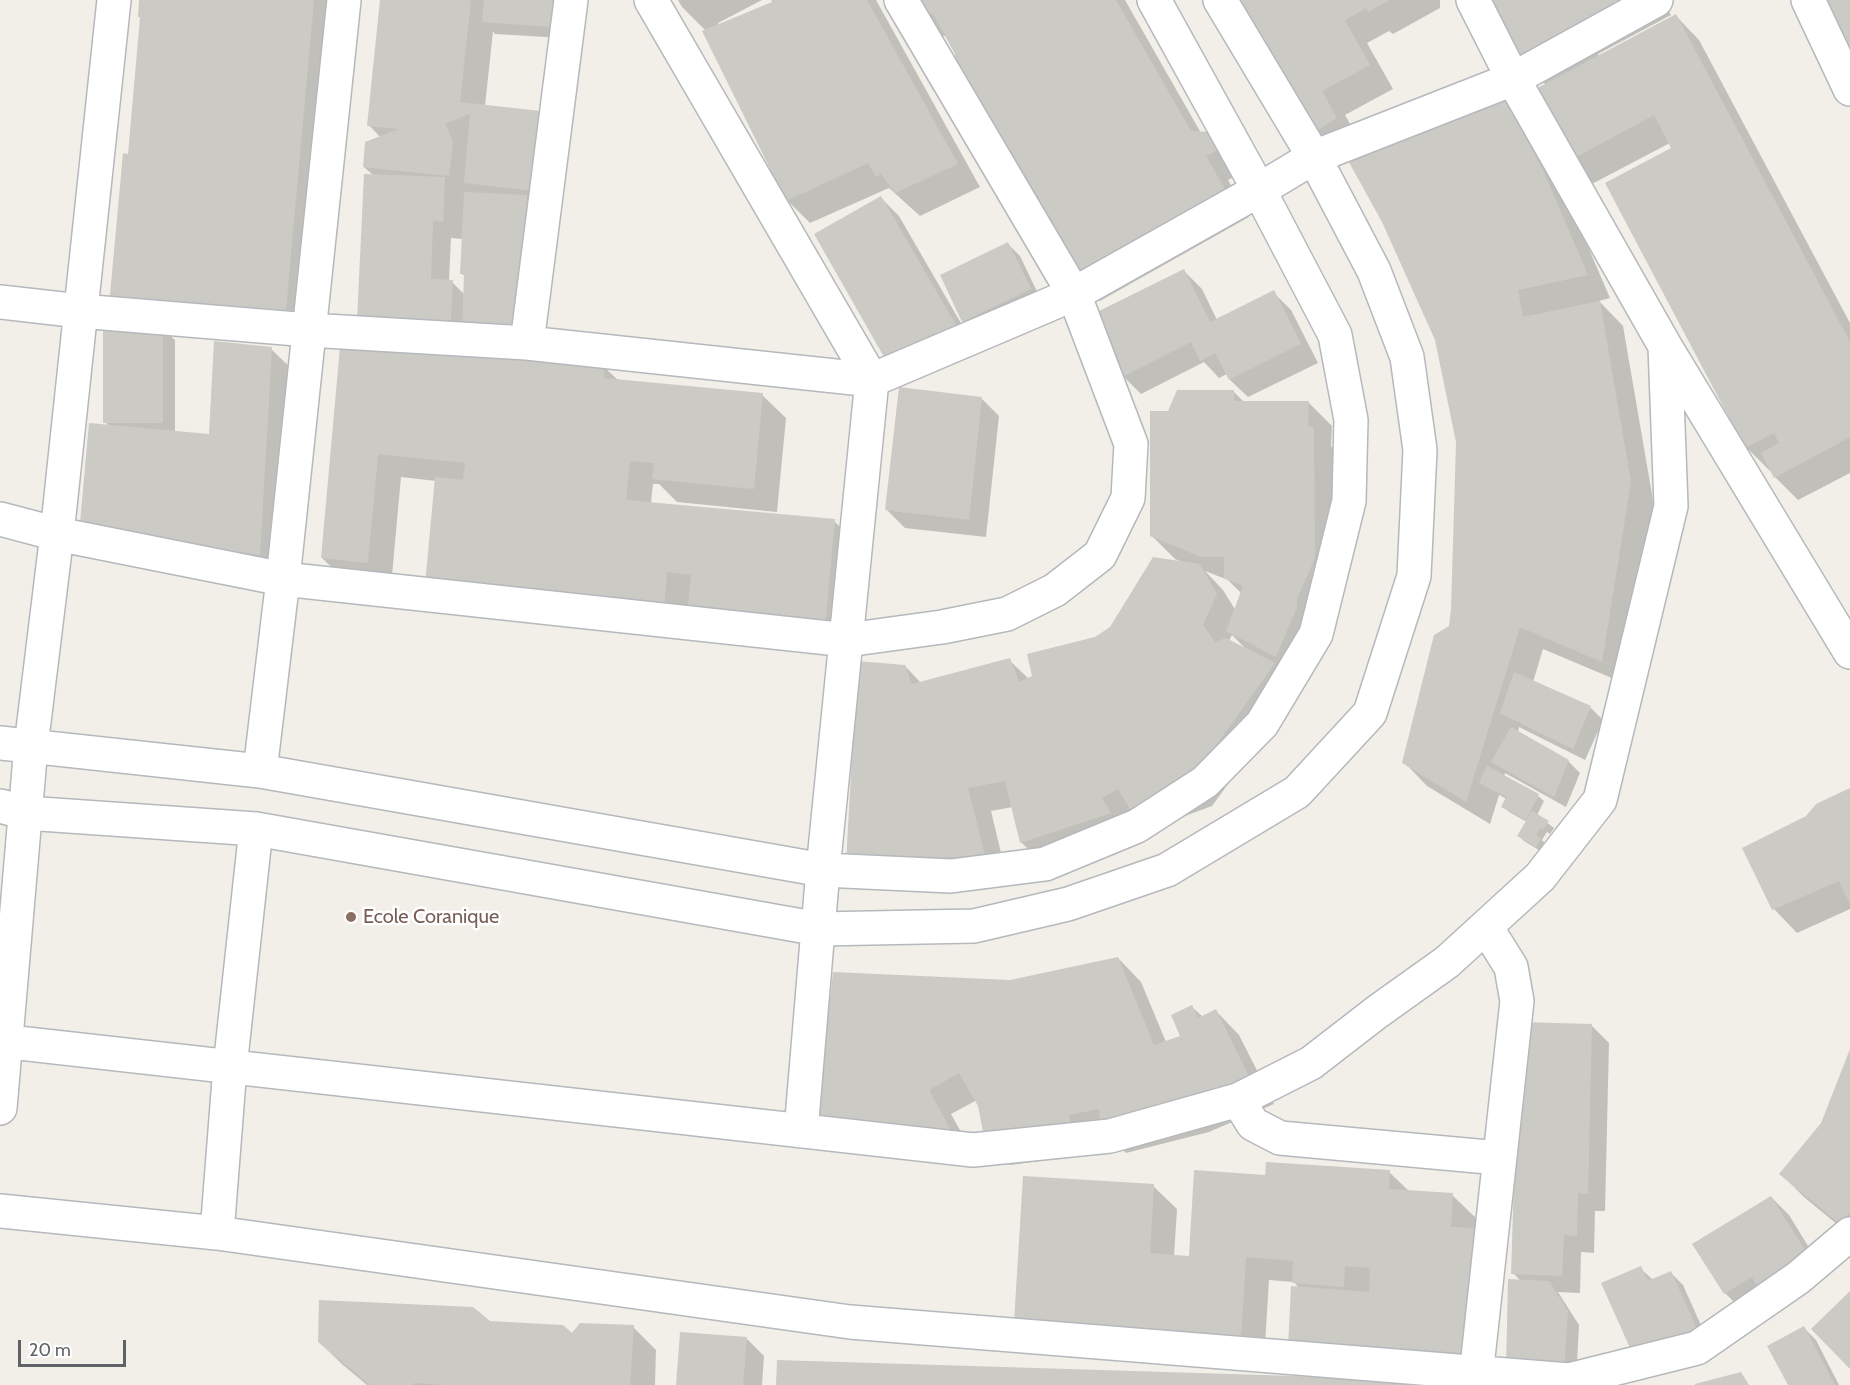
<!DOCTYPE html>
<html>
<head>
<meta charset="utf-8">
<style>
  body { margin:0 }
  #map { position:relative; width:1850px; height:1385px; overflow:hidden; background:#f1efe8; font-family:Cabin,sans-serif }
  canvas { display:block }
  .scale { position:absolute; left:18px; top:1340px; width:108px; height:27px; box-sizing:border-box; border:3px solid #5f6368; border-top:0; padding-left:8px; font-size:18px; line-height:21px; white-space:nowrap; color:#5f6368; -webkit-text-stroke:4px #fff; paint-order:stroke }
</style>
</head>
<body>
<div id="map">
<canvas width="1850" height="1385"></canvas>
<div class="scale">20 m</div>
</div>
<script>
const context = document.querySelector('canvas').getContext('2d');
context.lineJoin = 'round';
function fillPath(path, color) {
  context.fillStyle = color;
  context.fill(path, 'evenodd');
}
function poly(rows) {
  const path = new Path2D();
  for (const r of rows) {
    path.moveTo(r[0], r[1]);
    for (let i = 2; i < r.length; i += 2) path.lineTo(r[i], r[i + 1]);
  }
  return path;
}
function trace(path, color, width, dash) {
  context.strokeStyle = color;
  context.lineWidth = width;
  context.lineCap = dash ? 'butt' : 'round';
  context.setLineDash(dash || []);
  context.stroke(path);
}
function drawText(font, color, halo, rows, align = 'center') {
  context.font = font + ' Cabin,sans-serif';
  context.lineWidth = 5;
  context.setLineDash([]);
  context.textBaseline = 'middle';
  context.strokeStyle = halo;
  context.fillStyle = color;
  for (const [text, x, y, turn = 0] of rows) {
    context.save();
    context.translate(x, y);
    context.rotate((+turn || 0) * Math.PI / 180);
    context.textAlign = isNaN(turn) ? turn : align;
    if (halo) context.strokeText(text, 0, 0);
    context.fillText(text, 0, 0);
    context.restore();
  }
}
fillPath(poly([
  [142,0,339,0,308,343,165,331,175,340,175,432,210,435,271,349,295,372,283,578,104,556,109,426,105,422,135,328],
  [381,0,566,0,563,38,495,34,493,31,485,106,539,112,538,350,604,367,619,381,762,395,786,418,777,512,677,502,659,484,653,484,651,503,834,521,858,544,848,649,687,630,436,481,401,477,391,586,346,581,322,558,400,354,373,175,364,167,381,138,369,125],
  [451,238,463,239,461,273,466,277,465,295,452,282,449,281],
  [678,0,762,0,718,23,719,26,774,3,771,0,876,0,980,187,920,216,889,188,810,223,787,200,706,31,682,7],
  [911,0,1125,0,1201,133,1243,172,1228,180,1249,217,1100,301,1076,278,947,36,942,36,918,12],
  [1240,0,1440,0,1440,8,1393,34,1389,31,1367,43,1393,89,1345,115,1360,141,1339,154,1316,131],
  [1663,0,1671,15,1598,54,1600,57,1676,16,1699,40,1850,323,1850,473,1798,500,1775,477,1771,470,1770,471,1746,447,1607,184,1674,149,1670,143,1590,185,1566,162,1546,85,1521,60],
  [1504,100,1527,123,1565,193,1610,298,1599,301,1623,326,1654,506,1626,684,1543,649,1533,682,1591,708,1603,720,1585,760,1519,727,1518,732,1568,761,1580,773,1566,807,1505,773,1504,777,1538,796,1544,801,1537,815,1554,828,1550,834,1547,832,1542,840,1546,844,1542,852,1524,841,1519,836,1527,822,1509,812,1503,806,1507,799,1499,795,1490,824,1427,786,1404,762,1450,627],
  [881,198,899,216,973,344,907,381],
  [1008,244,1020,256,1042,302,975,333,963,321],
  [1184,271,1202,289,1217,320,1273,292,1291,310,1318,363,1248,397,1230,380,1227,374,1219,378,1204,362,1141,394,1123,376],
  [1234,392,1244,402,1308,402,1332,426,1331,446,1337,453,1338,582,1298,688,1212,806,1185,816,1156,833,1137,815,1045,866,1021,842,1013,807,991,811,1007,878,871,886,905,666,921,683,1009,660,1029,679,1112,628,1182,562,1175,559,1151,535,1170,413],
  [1205,571,1228,580,1242,594,1236,611,1223,590],
  [1232,635,1246,649,1229,641],
  [981,398,999,416,986,537,905,528,887,510],
  [1850,790,1850,909,1797,933,1774,909,1807,818],
  [1118,958,1141,982,1166,1042,1182,1037,1192,1007,1203,1017,1216,1011,1239,1035,1274,1104,1209,1132,1126,1153,1108,1135,1093,1154,1010,1165,986,1142,980,1105,977,1100,951,1114,976,1159,841,1147,1010,982],
  [1591,1025,1609,1043,1605,1211,1595,1211,1594,1253,1581,1252,1580,1293,1558,1292,1579,1325,1576,1382,1519,1379,1521,1281,1513,1273],
  [1850,1053,1850,1235,1804,1197,1781,1174,1823,1123],
  [1389,1172,1410,1192,1452,1195,1476,1218,1475,1231,1497,1253,1488,1383,777,1385,1440,1382,1299,1288,1294,1282,1269,1280,1264,1360,1039,1345,1153,1186,1177,1209,1174,1256,1190,1258,1266,1177],
  [1771,1197,1789,1215,1827,1277,1778,1307,1743,1311,1725,1293,1695,1244],
  [1640,1268,1652,1279,1671,1273,1683,1285,1708,1341,1635,1356],
  [490,1323,573,1335,633,1327,656,1350,655,1385,367,1385,343,1365,319,1342],
  [1804,1328,1816,1340,1839,1385,1789,1385],
  [746,1338,764,1356,762,1385,677,1385]
]), '#0003');
fillPath(poly([
  [139,0,314,0,285,320,109,305,123,153,128,154,140,17,138,17],
  [380,0,471,0,460,102,540,111,543,118,535,191,464,183,470,114,445,124,453,142,449,176,363,167,365,142,399,129,367,126],
  [484,0,553,0,552,27,482,22],
  [771,0,867,0,958,164,895,193,881,174,876,177,868,163,786,201,702,31,772,2],
  [909,0,1116,0,1191,131,1212,132,1221,148,1206,156,1227,193,1075,279,1038,213,1039,196,1025,196,954,81,955,54,933,14,917,13],
  [1239,0,1390,0,1368,12,1366,8,1345,20,1370,65,1322,91,1337,118,1315,132],
  [1486,0,1632,0,1520,61],
  [1820,0,1850,0,1850,64],
  [1676,14,1850,342,1850,437,1774,478,1761,453,1779,443,1774,433,1745,448,1605,183,1671,148,1654,115,1565,163,1528,93],
  [1504,98,1542,168,1588,275,1518,290,1523,317,1600,301,1631,482,1602,662,1520,627,1466,802,1402,763,1434,635,1449,626,1451,609,1456,442,1435,340,1382,222,1345,155],
  [364,174,445,177,443,222,433,221,431,279,453,280,450,334,357,320],
  [464,192,527,195,520,333,462,330,464,274,460,274],
  [881,196,956,325,888,364,814,234],
  [1008,242,1031,289,962,322,940,275],
  [1184,269,1210,322,1274,290,1301,344,1229,380,1215,353,1200,361,1191,342,1122,377,1091,315],
  [103,327,163,327,163,423,103,423],
  [214,341,272,347,260,555,79,534,89,423,209,434],
  [398,346,605,365,604,378,763,393,754,489,652,479,654,463,630,461,626,500,835,519,825,627,687,614,691,575,667,572,664,608,425,585,435,477,463,480,465,463,378,454,368,563,321,558,340,347,398,353],
  [899,387,982,397,969,520,885,510],
  [1177,390,1234,390,1234,401,1309,401,1308,425,1314,428,1315,558,1297,599,1297,607,1276,657,1226,631,1243,586,1224,578,1224,557,1201,557,1150,536,1150,411,1168,411],
  [1153,557,1200,564,1217,594,1203,625,1215,642,1226,638,1275,663,1189,783,1131,811,1118,789,1102,798,1111,813,1020,843,1005,781,968,788,985,855,846,864,857,661,905,665,912,684,1010,658,1019,682,1032,676,1027,654,1095,637,1110,627],
  [1514,672,1591,706,1573,749,1500,713],
  [1511,727,1569,760,1554,797,1491,762],
  [1487,766,1539,794,1526,820,1501,807,1506,797,1479,783],
  [1850,788,1850,904,1839,881,1772,910,1742,848,1806,816,1816,804],
  [1532,811,1549,821,1543,830,1541,828,1536,834,1541,838,1536,847,1517,836],
  [1118,957,1154,1045,1180,1036,1171,1015,1192,1005,1198,1018,1216,1009,1251,1081,1101,1130,1099,1109,1069,1115,1070,1131,985,1142,978,1106,959,1073,929,1090,954,1136,816,1124,833,972,1010,980],
  [1519,1022,1592,1024,1588,1194,1578,1193,1577,1236,1564,1235,1562,1276,1511,1274],
  [1850,1049,1850,1212,1840,1224,1779,1174,1821,1123],
  [1266,1162,1390,1170,1389,1189,1453,1193,1451,1227,1474,1228,1465,1360,1288,1348,1291,1286,1369,1292,1370,1268,1345,1266,1344,1287,1292,1283,1293,1261,1246,1257,1241,1337,1014,1322,1023,1176,1154,1184,1150,1253,1189,1256,1194,1170,1265,1175],
  [1771,1196,1810,1258,1759,1290,1752,1277,1724,1294,1692,1244],
  [1641,1266,1648,1281,1671,1271,1697,1329,1634,1357,1601,1283],
  [1508,1279,1549,1281,1568,1311,1564,1370,1506,1368],
  [1850,1291,1850,1369,1811,1329],
  [319,1300,473,1307,490,1321,563,1325,572,1333,580,1323,634,1325,630,1385,445,1385,414,1383,414,1385,370,1385,318,1342],
  [1804,1326,1835,1385,1788,1385,1767,1346],
  [680,1332,747,1337,743,1385,676,1385],
  [777,1360,1457,1381,1457,1385,776,1385],
  [1741,1372,1749,1385,1695,1385,1695,1384]
]), '#cccac5');
const minor = poly([
  [114,0,57,534,283,579,847,640,942,627,1007,614,1055,590,1100,555,1128,498,1131,444,1074,294,901,0],
  [651,0,872,380,823,870,801,1131],
  [1473,0,1513,79,1665,346,1850,652],
  [1808,0,1850,89],
  [0,302,80,311,309,330,527,343,872,380,1074,294,1259,190,1314,157,1513,79,1656,0],
  [527,343,571,0],
  [0,519,57,534,31,746,0,1108],
  [0,743,260,771,823,870,951,876,1045,864,1137,826,1205,782,1262,724,1316,634,1349,501,1351,420,1335,335,1259,190,1154,0],
  [260,771,283,579,344,0],
  [0,806,26,813,256,829,819,929,974,926,1068,904,1167,870,1297,792,1370,713,1414,576,1420,450,1407,357,1374,271,1314,157,1220,0],
  [0,1041,973,1150,1110,1136,1238,1100,1311,1063,1377,1012,1447,962,1540,877,1600,800,1671,506,1665,346],
  [1238,1100,1253,1124,1280,1138,1499,1158],
  [0,1211,217,1233,850,1322,1569,1380,1697,1348,1798,1278,1850,1234],
  [217,1233,230,1067,256,829],
  [1475,1385,1517,1001,1511,967,1486,927]
]);
trace(minor, '#b5b8bc', 36);
trace(minor, '#fff', 33);
for (const [x, y, r, color] of [
  [351,917,6,"#8d6e63"]
]) {
  const dot = new Path2D();
  dot.arc(x, y, r, 0, 2 * Math.PI);
  context.fillStyle = color;
  context.fill(dot);
  trace(dot, '#fff', 2);
}
drawText('20px', '#785e54', '#fff', [
  ["Ecole Coranique",363,917]
], 'left');
</script>
</body>
</html>
